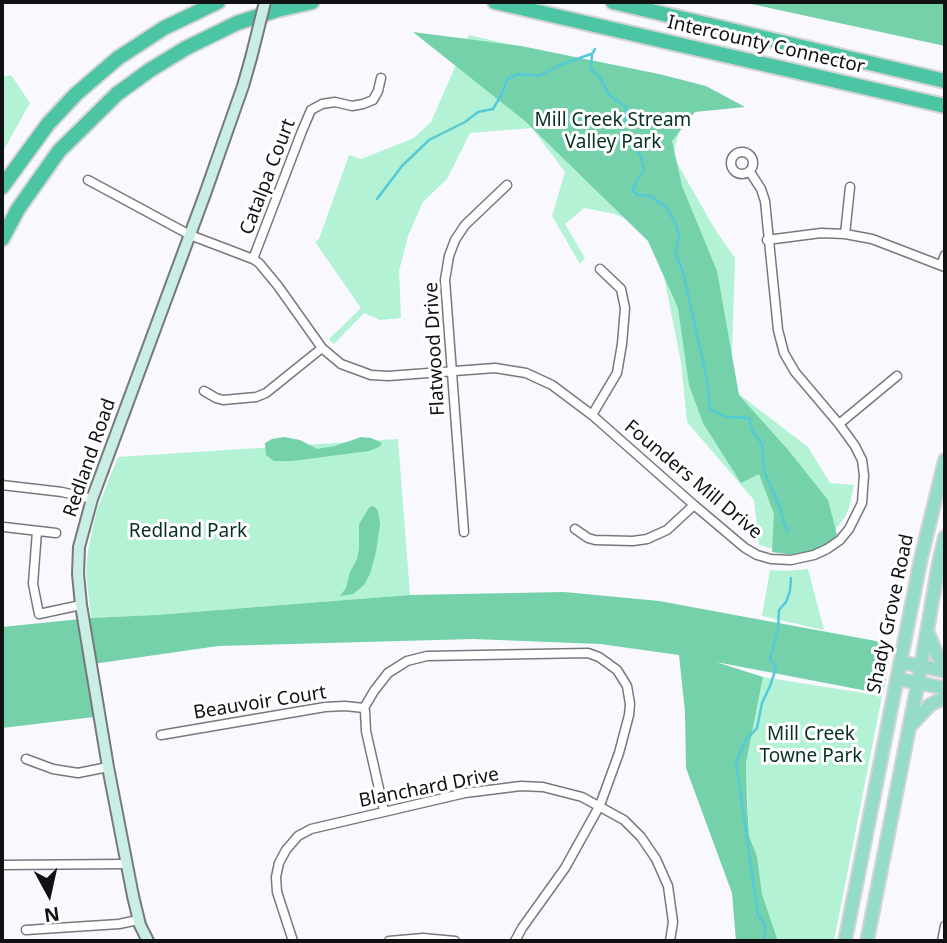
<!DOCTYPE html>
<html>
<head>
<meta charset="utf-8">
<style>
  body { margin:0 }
  #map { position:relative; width:947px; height:943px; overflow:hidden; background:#f8f8fe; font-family:"Noto Sans",sans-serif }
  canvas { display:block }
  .frame { position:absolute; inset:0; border:4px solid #101113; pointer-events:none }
  .north { position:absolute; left:14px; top:859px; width:70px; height:70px; -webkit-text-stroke:5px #fff; paint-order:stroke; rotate:172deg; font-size:19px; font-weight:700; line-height:28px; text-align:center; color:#101113 }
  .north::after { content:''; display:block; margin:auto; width:24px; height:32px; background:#101113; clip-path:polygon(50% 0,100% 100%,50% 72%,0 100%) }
</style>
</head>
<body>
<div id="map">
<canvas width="947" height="943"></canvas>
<div class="frame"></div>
<div class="north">N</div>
</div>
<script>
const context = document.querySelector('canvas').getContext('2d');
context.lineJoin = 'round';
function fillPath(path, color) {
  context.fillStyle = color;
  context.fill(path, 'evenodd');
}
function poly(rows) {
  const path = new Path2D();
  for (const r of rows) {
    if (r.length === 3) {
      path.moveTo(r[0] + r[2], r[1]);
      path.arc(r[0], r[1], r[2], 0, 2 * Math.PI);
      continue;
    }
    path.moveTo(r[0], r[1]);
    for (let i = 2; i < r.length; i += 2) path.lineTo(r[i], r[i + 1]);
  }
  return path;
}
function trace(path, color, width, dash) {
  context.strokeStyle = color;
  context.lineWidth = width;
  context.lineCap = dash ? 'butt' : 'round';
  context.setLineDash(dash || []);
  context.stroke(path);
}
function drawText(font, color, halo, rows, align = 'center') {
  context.font = font + ' "Noto Sans",sans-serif';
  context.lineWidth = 6;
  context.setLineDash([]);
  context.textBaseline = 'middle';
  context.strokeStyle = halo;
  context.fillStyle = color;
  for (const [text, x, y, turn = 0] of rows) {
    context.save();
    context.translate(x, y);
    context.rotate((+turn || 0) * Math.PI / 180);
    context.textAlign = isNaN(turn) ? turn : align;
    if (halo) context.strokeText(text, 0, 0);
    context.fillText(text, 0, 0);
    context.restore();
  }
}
fillPath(poly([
  [469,35,690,86,673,156,716,231,735,258,731,388,808,447,830,483,854,485,849,508,845,517,831,535,772,549,759,545,754,500,687,422,681,362,655,232,615,214,584,208,565,224,585,258,580,264,552,216,565,172,532,128,470,133,447,179,423,202,408,236,399,271,401,318,380,320,364,313,334,344,329,339,361,308,315,242,319,239,349,155,361,159,414,138,431,122],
  [11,75,30,103,2,153,2,77],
  [398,439,410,595,155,615,91,618,86,573,88,550,97,509,118,457],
  [808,569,824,630,762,616,770,570,787,571],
  [763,677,882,696,834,941,778,941,762,894,757,856,749,836,746,763]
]), '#b3f2d5');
fillPath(poly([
  [742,2,945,2,945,46],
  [413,32,521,46,659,74,706,86,745,107,695,112,672,141,682,186,717,271,739,395,789,451,828,500,837,535,827,546,809,553,794,555,772,552,774,514,759,474,741,483,703,423,689,385,678,308,648,241,525,121],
  [284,437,300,440,317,449,335,446,361,437,371,438,382,443,379,447,369,451,292,461,274,461,266,455,265,443,272,439],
  [372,506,375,507,378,511,380,524,376,552,370,574,364,585,353,594,340,596,346,588,350,572,357,559,359,549,359,524,369,508],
  [564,592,659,601,892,644,883,694,716,662,763,677,746,763,747,803,749,836,757,856,762,894,778,941,736,941,732,893,686,768,685,712,679,655,600,644,473,639,218,646,86,665,94,717,2,728,2,627,91,618,155,615,410,595]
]), '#74d1a9');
trace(poly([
  [595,49,592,54,591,69,601,79,609,95,626,107,627,116,622,127,626,141,633,146,641,156,644,169,632,190,638,195,650,196,666,207,675,222,679,236,675,253,683,272,707,379,710,409,726,417,749,418,753,432,762,444,764,471,780,507,784,523,788,532],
  [377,199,402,166,429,140,465,122,478,112,493,109,503,92,507,79,519,74,539,76,560,65,591,54],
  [764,941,765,925,758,915,736,762,745,741,757,728,762,703,770,686,776,668,770,659,778,629,779,610,786,602,790,591,791,578]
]), '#54cad8', 2.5);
const minor = poly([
  [742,163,11],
  [88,180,190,235,253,259,259,263,278,286,322,348,341,364,371,375,388,376,495,368,526,373,552,385,592,415,694,505,745,548,757,555,771,559,791,560,814,555,827,549,840,540,849,529,862,503,864,475,862,460,855,446,839,424,795,372,784,353,778,330,765,201,761,189,750,172],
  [845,234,850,187],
  [767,240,821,233,845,234,872,239,945,267],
  [253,259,302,131,311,110,322,104,335,102,352,106,363,104,373,100,378,91,381,78],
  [941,265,945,255],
  [204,391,216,398,223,400,256,397,266,393,322,348],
  [592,415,617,373,622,344,625,308,621,289,600,269],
  [839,424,897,376],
  [2,485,62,492,92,499],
  [4,527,56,533],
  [575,529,588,538,595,540,633,541,647,539,667,530,694,505],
  [37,531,33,584,39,614,81,605],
  [464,532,445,280,449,256,455,240,465,225,507,185],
  [161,735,325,707,345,706,364,708],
  [26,759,53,769,78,773,108,767],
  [384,811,366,731,365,711,364,708,374,691,388,673,407,661,427,656,588,653,599,657,617,670,627,686,630,704,629,715,619,753,600,805,565,868,522,928,515,941],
  [2,865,125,864],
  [26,930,119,924,138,920],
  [293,941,277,892,276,877,279,863,286,850,298,836,311,829,465,793,521,786,543,787,582,797,624,820,641,837,656,859,668,886,673,922,670,941],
  [389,941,423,938,455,941],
  [942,941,945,926]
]);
const secondary = poly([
  [148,941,140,925,133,896,108,767,81,605,78,574,79,547,92,499,205,194,243,86,251,58]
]);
const primary = poly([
  [928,633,937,655,945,665],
  [900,662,945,671],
  [897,679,945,688],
  [912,724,930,705,945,697],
  [845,941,921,558,945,460],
  [867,941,918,683,939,562,945,537]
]);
const motorway = poly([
  [495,2,945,106],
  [613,2,945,81],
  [2,187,48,124,76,94,118,58,164,28,218,2],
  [2,239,18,209,59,151,117,94,150,70,186,48,237,23,277,10,312,2]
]);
trace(minor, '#78787f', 11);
trace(secondary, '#78787f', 14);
trace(primary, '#d4d4d5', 16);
trace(motorway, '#d4d4d5', 18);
trace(minor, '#fff', 8);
trace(secondary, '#c9eee4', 10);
trace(primary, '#94dcc8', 12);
trace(motorway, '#4cc5a4', 14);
const secondaryBridge = poly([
  [251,58,265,2]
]);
trace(secondaryBridge, '#78787f', 14, []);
trace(secondaryBridge, '#c9eee4', 10);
drawText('19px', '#101113', '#fff', [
  ["Intercounty Connector",766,45,13],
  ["Catalpa Court",268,177,-69],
  ["Flatwood Drive",435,349,-93],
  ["Redland Road",90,458,-71],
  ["Founders Mill Drive",693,480,40],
  ["Shady Grove Road",891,614,-78],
  ["Beauvoir Court",260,703,-9],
  ["Blanchard Drive",429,788,-11]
]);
drawText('19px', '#063122', '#fff', [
  ["Mill Creek Stream",613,121],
  ["Valley Park",613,143],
  ["Redland Park",188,532],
  ["Mill Creek",811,735],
  ["Towne Park",811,757]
]);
</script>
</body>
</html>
